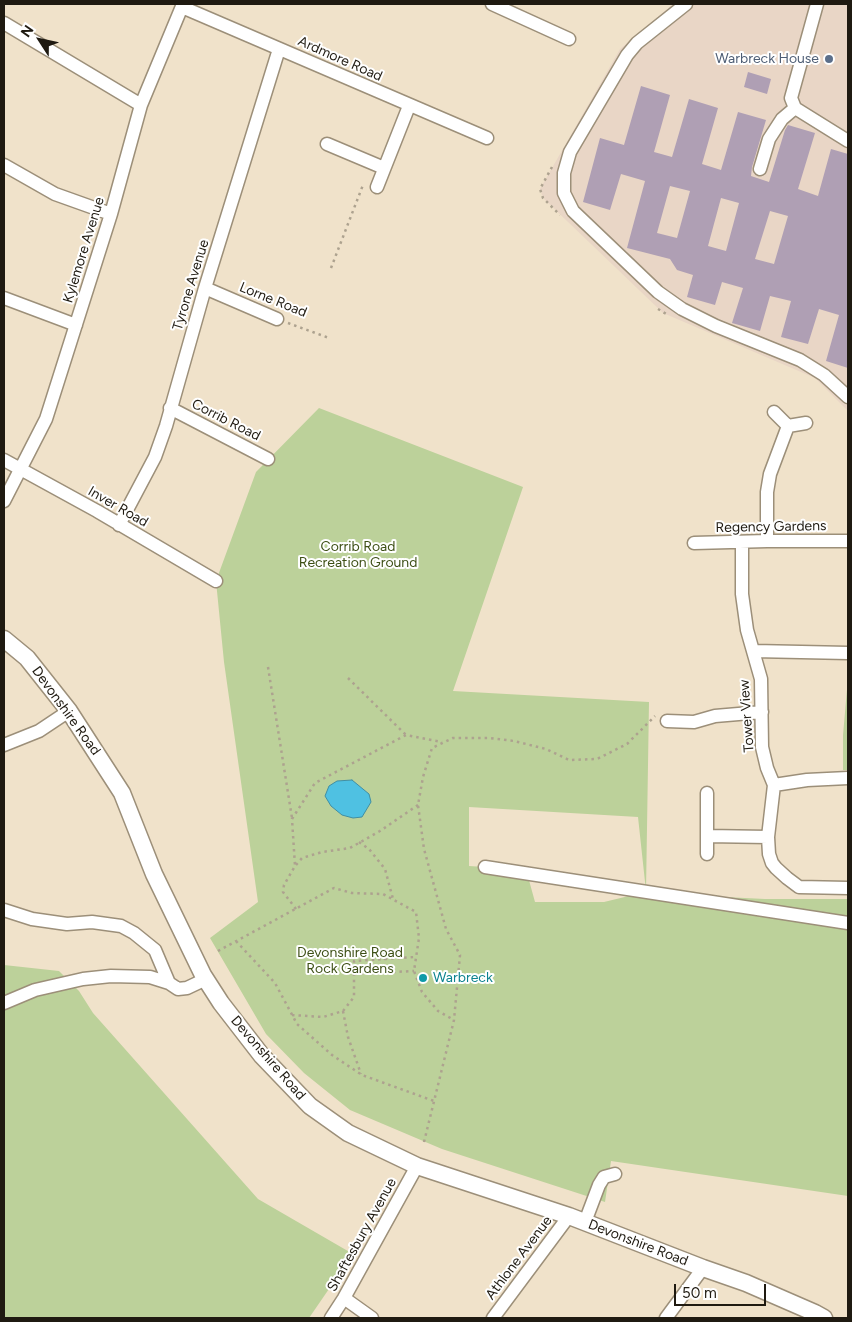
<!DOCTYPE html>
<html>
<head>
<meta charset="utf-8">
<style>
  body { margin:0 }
  #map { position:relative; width:852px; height:1322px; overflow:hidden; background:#f0e2ca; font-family:Figtree,sans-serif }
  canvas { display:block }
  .frame { position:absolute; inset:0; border:5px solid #1f1a11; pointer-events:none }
  .north { position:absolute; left:15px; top:15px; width:50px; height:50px; -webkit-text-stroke:4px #fff; paint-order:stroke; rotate:305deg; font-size:14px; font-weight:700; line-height:20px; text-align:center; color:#1f1a11 }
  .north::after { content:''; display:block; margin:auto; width:18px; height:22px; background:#1f1a11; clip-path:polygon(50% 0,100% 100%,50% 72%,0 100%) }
  .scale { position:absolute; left:674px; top:1284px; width:92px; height:22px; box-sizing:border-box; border:2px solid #1f1a11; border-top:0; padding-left:6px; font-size:15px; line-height:18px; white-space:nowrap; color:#1f1a11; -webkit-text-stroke:4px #fff; paint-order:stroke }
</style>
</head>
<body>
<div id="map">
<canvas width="852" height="1322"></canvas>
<div class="frame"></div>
<div class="north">N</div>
<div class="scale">50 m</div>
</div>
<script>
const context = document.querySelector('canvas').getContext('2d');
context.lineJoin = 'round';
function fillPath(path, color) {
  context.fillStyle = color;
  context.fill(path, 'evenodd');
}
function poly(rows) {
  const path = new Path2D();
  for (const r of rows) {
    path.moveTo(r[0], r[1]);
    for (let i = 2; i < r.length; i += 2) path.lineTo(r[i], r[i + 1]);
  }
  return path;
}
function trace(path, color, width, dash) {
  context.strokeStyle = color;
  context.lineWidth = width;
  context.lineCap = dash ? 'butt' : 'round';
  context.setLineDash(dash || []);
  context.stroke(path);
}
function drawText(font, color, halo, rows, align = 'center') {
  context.font = font + ' Figtree,sans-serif';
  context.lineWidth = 4;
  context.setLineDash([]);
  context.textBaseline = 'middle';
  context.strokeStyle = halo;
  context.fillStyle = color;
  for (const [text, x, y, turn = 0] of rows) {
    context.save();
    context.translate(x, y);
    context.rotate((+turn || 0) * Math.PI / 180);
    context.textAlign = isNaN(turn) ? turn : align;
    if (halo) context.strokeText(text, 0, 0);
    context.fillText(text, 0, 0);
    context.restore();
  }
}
fillPath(poly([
  [673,4,848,4,848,411,815,378,663,313,543,198,540,189,620,49]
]), '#e9d6c6');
fillPath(poly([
  [319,408,523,487,453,691,649,702,646,891,638,817,469,807,469,866,485,867,527,873,535,902,604,902,633,895,684,895,765,899,848,899,848,1196,611,1161,605,1202,442,1149,350,1110,304,1073,266,1034,210,938,258,902,224,662,216,581,256,472],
  [848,678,848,770,843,770,843,735],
  [4,965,59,971,79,991,93,1013,258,1199,353,1254,309,1318,4,1318]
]), '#bcd19a');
const water = poly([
  [352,780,369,794,371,802,362,817,353,818,342,815,331,806,325,796,329,786,337,781,352,780]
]);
fillPath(water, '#4fc1e2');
trace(water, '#418fa3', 1);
fillPath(poly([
  [748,72,771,79,767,94,744,87],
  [641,86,670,95,654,152,672,157,689,99,718,108,702,164,721,170,738,112,766,120,752,167,751,176,769,182,785,130,788,125,815,133,798,189,818,196,831,149,848,154,848,368,826,361,839,315,819,309,808,344,781,337,791,301,770,296,760,331,732,323,743,288,722,282,715,305,687,297,693,275,677,270,670,259,627,248,645,181,621,174,610,210,583,202,600,138,624,145],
  [670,186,690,191,677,238,657,233],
  [721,198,739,203,726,251,708,246],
  [770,211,788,216,774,264,755,259]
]), '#af9fb4');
const minor = poly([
  [492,4,569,39],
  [686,4,637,43,627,55,570,152,564,173,564,193,573,211,658,292,682,309,716,326,800,360,824,375,848,397],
  [817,4,791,98,795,108,848,141],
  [182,7,487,138],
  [4,23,141,105],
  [327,144,384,168],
  [4,165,55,194,111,214],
  [760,169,769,139,782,119,795,108],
  [377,187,409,106],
  [205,288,277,319],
  [4,298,76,325],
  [170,408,268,459],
  [788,426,806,423],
  [4,460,97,511,216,581],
  [4,501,46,419,111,214,141,105,183,4],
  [119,525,155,457,166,426,205,288,279,49],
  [767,541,767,492,770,474,788,426,774,412],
  [742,542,742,594,747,630,761,679,762,747,767,768,774,785,768,837,769,854,772,863,776,868,787,878,799,887,848,888],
  [694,543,767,541,848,541],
  [754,651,848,653],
  [667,721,694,722,715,716,762,712],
  [4,745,39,731,69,711],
  [774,785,807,780,848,778],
  [707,793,707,854],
  [707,836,768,837],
  [485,867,848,923],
  [4,910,32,919,67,924,92,922,121,926,134,933,155,950,169,983],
  [4,1003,35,990,83,979,111,976,150,977,169,983,178,989,187,988,206,979],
  [585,1222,599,1185,604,1177,615,1174],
  [344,1298,372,1318],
  [331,1318,344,1298,417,1166],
  [493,1318,569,1216],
  [666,1318,703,1268]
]);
const major = poly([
  [4,639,27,658,69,711,122,793,154,874,203,975,221,1003,262,1056,310,1106,348,1133,417,1166,569,1216,703,1268,746,1283,815,1313,824,1318]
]);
trace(minor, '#9c8f79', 15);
trace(major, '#9c8f79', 19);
trace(poly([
  [552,167,540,189,543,198,560,215],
  [331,268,363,185,365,185],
  [658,309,668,315],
  [288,323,329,338],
  [268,667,292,818],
  [348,678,406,735],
  [359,842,369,849,385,869,393,899],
  [296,865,302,858,322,852,350,848,380,831,418,805],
  [296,909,283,892,284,885,295,866,292,819,315,783,406,735,442,742],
  [236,941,275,983,297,1024,332,1055,362,1075,434,1101],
  [218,951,334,888,352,893,383,894,416,912,419,938,414,971,422,992,438,1011,454,1020],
  [383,973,385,959],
  [354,974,414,971],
  [343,1011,348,1037,361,1074],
  [292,1015,323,1017,343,1011,354,997,354,961,415,957],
  [424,1142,454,1020,460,955,446,929,424,849,418,805,423,777,432,748,453,738,489,738,514,741,546,749,569,760,597,759,627,744,655,716]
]), '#ada28f', 2.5, [2.5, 4]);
trace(minor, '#fff', 12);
trace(major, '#fff', 16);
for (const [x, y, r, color] of [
  [829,59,5,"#5c6f8a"],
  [423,978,5,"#0f9aa8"]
]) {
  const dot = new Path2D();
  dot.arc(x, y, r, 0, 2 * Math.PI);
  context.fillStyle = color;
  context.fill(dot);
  trace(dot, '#fff', 2);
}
drawText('14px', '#1f1a11', '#fff', [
  ["Ardmore Road",340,59,24],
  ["Kylemore Avenue",84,250,-73],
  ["Tyrone Avenue",191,285,-73],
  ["Lorne Road",273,300,22],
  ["Corrib Road",226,420,27],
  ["Inver Road",118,507,30],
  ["Regency Gardens",771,527,-1],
  ["Devonshire Road",66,711,54],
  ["Tower View",747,716,-94],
  ["Devonshire Road",268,1058,49],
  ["Shaftesbury Avenue",362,1235,-61],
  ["Devonshire Road",638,1243,21],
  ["Athlone Avenue",519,1258,-53]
]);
drawText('14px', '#4e5e75', '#fff', [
  ["Warbreck House",819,59]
], 'right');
drawText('14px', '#3d4f15', '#fff', [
  ["Corrib Road",358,547],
  ["Recreation Ground",358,563],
  ["Devonshire Road",350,953],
  ["Rock Gardens",350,969]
]);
drawText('14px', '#0d838f', '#fff', [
  ["Warbreck",433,978]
], 'left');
</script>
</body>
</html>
